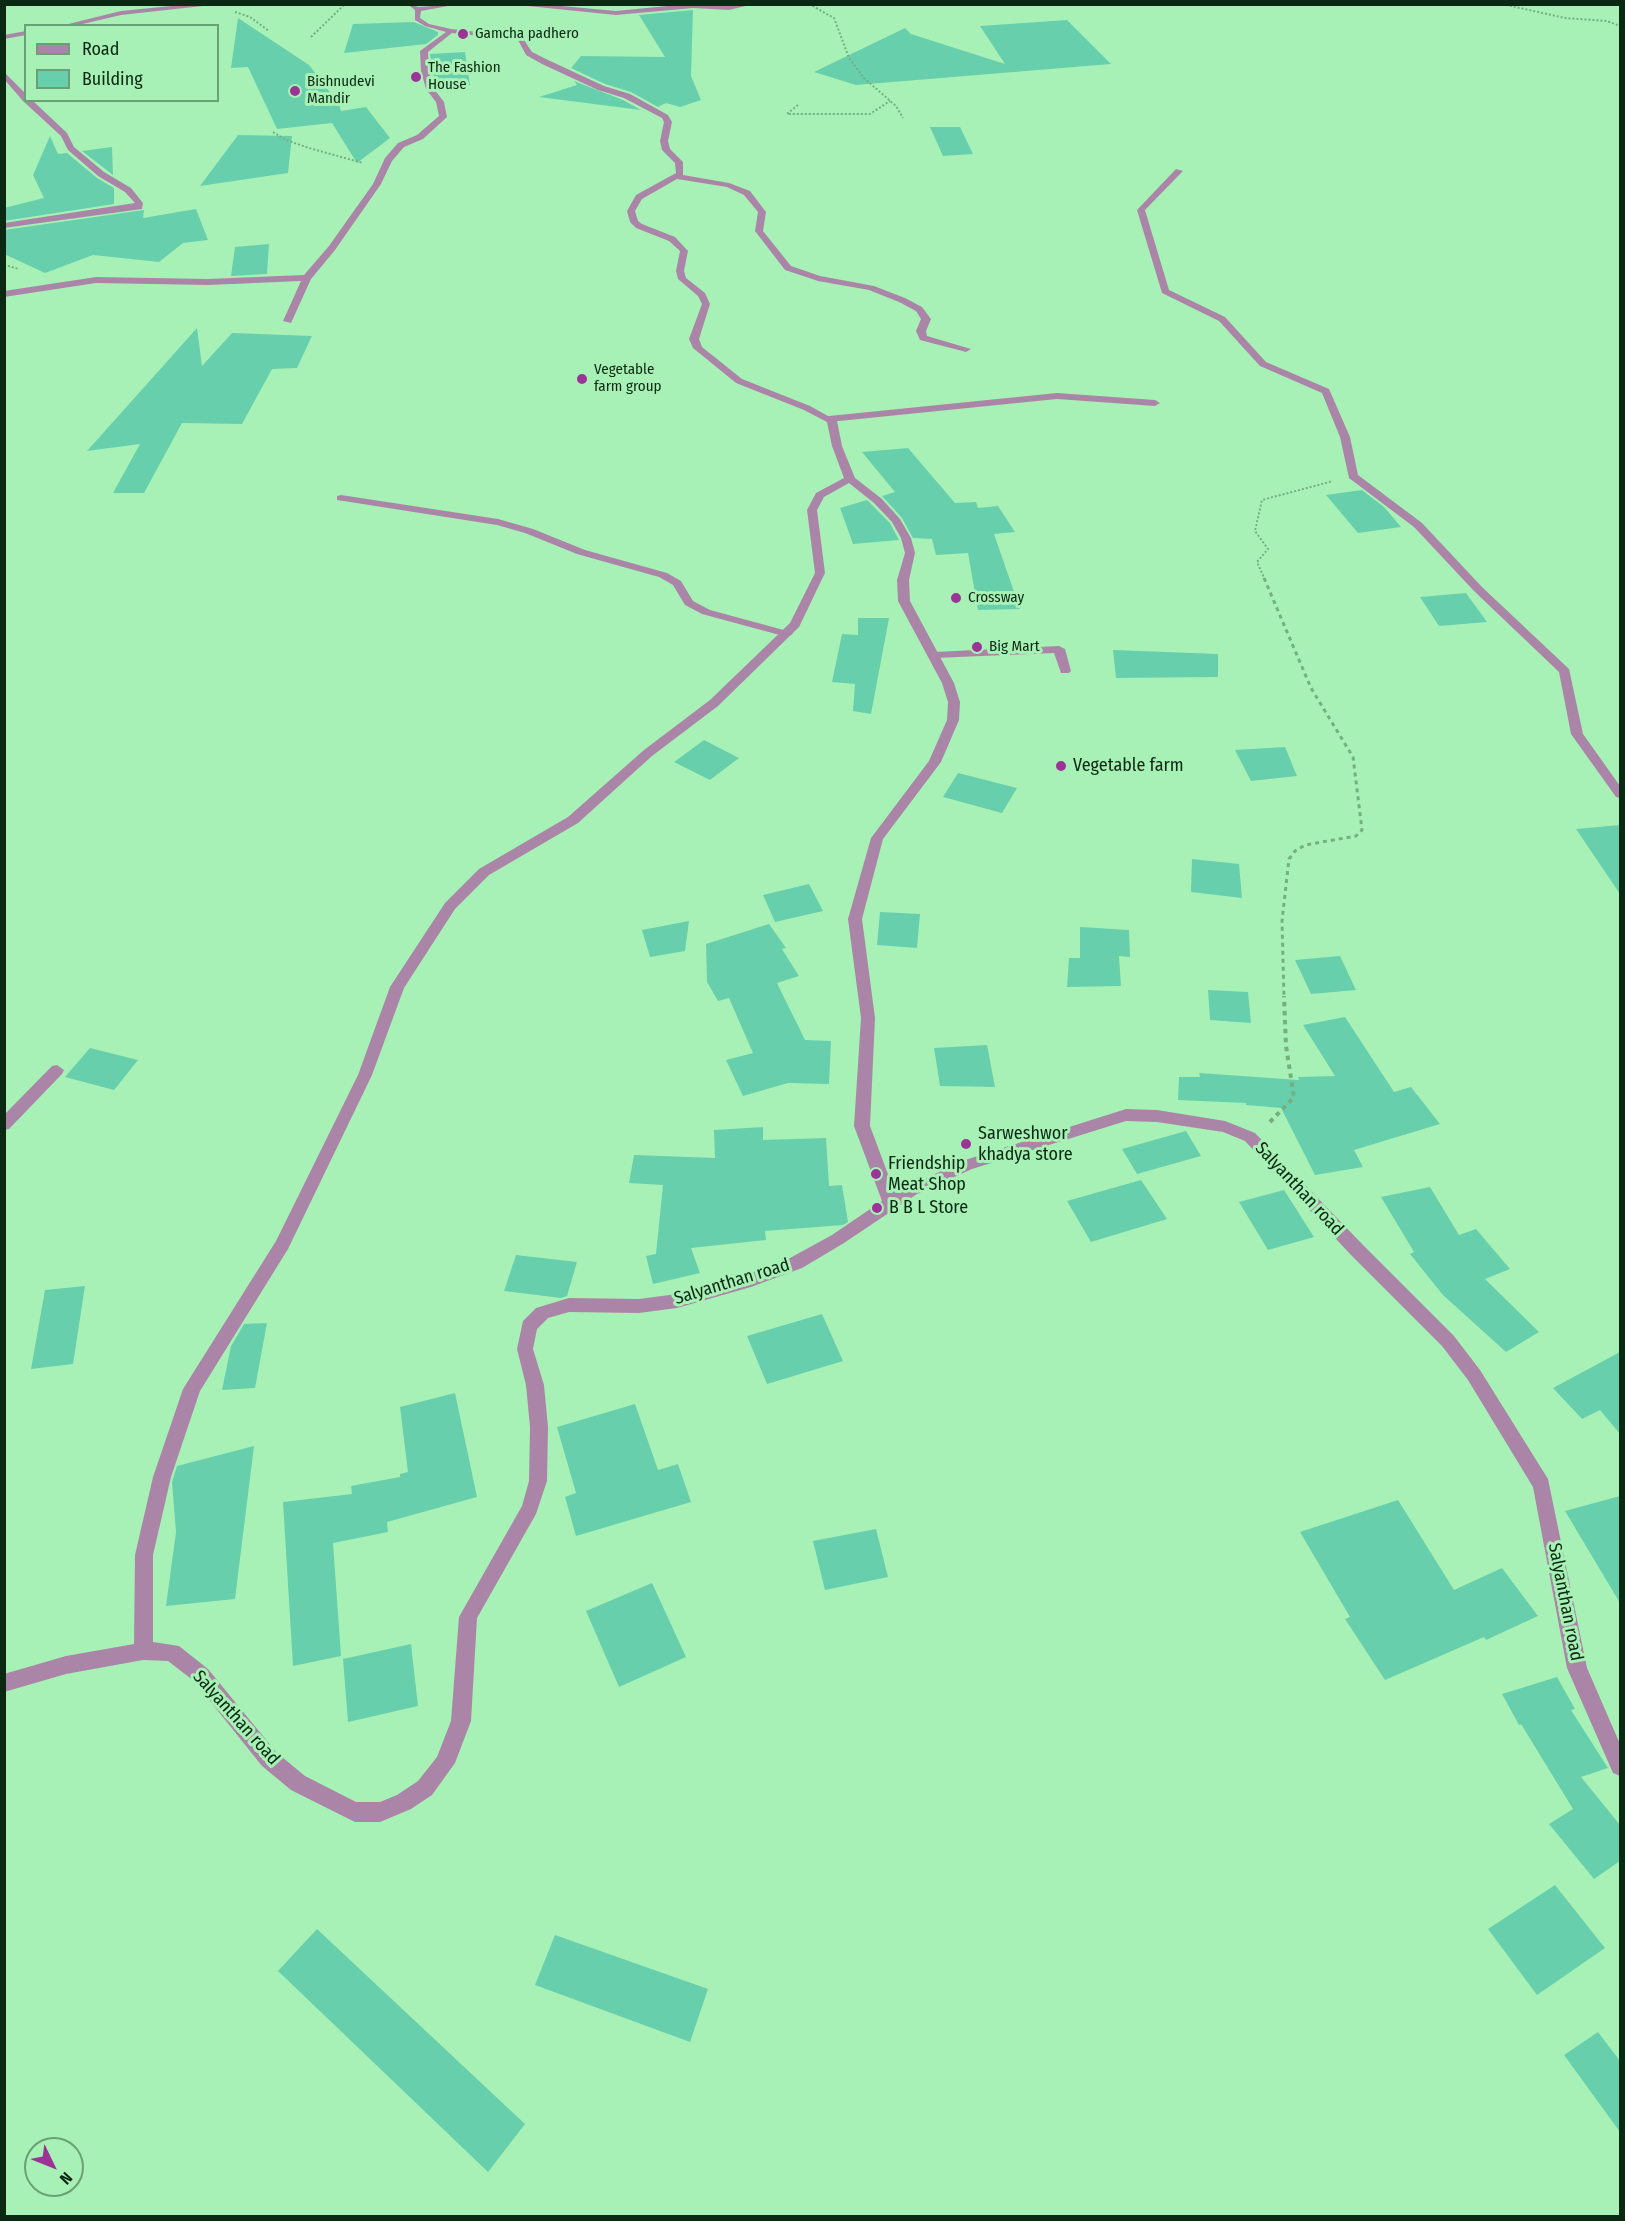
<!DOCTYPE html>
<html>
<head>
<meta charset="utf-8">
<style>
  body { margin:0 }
  #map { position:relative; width:1625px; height:2221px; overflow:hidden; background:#a8f1b6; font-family:"Fira Sans Condensed",sans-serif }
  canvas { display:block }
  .frame { position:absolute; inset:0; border:6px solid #0a2812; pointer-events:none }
  .legend { position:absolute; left:24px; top:24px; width:195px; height:78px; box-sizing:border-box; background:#a8f1b6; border:2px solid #69a174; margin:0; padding:8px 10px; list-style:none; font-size:18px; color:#0a2812 }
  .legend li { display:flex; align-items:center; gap:12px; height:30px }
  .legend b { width:30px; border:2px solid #69a174 }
  .north { position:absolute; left:24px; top:2137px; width:60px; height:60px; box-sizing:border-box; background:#a8f1b6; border:2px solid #69a174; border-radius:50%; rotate:133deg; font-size:16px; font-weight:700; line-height:24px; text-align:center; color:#0a2812 }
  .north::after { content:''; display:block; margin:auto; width:21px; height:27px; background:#9c3497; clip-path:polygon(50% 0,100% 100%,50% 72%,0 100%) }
</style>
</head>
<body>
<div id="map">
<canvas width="1625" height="2221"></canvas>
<div class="frame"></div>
<ul class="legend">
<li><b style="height:8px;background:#ab85a7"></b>Road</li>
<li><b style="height:16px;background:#68cfad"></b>Building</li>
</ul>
<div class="north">N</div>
</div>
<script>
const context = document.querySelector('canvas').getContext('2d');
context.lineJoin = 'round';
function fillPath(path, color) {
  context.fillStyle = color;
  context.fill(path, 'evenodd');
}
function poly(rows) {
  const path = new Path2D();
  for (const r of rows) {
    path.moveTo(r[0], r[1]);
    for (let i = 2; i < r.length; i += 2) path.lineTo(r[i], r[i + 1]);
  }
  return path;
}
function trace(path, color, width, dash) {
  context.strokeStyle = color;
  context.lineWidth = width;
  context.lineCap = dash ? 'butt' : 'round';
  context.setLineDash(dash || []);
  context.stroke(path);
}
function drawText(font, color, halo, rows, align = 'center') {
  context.font = font + ' "Fira Sans Condensed",sans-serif';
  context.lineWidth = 6;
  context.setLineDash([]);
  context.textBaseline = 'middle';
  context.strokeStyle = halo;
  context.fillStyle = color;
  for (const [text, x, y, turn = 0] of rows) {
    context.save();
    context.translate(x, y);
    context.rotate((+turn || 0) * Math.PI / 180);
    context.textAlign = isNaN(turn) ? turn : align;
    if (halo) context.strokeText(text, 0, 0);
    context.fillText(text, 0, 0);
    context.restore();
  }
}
fillPath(poly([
  [693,10,691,76,701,100,680,107,666,103,658,107,631,92,605,84,571,68,581,56,665,57,639,15],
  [238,18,309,65,339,104,341,111,366,107,390,138,357,163,332,123,277,129,248,67,231,68],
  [1067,20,1111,64,856,85,814,72,905,28,911,34,1005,64,980,26],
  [414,22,438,32,438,35,426,44,344,53,353,24],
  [465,52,470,85,441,89,434,79,430,54],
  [574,81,623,100,641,110,539,97,577,85],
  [930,127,960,127,973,154,943,156],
  [238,135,292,136,288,173,200,186],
  [50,136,58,154,67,153,97,178,114,188,114,204,4,221,4,208,44,198,33,175],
  [112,147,113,175,82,151],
  [196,209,208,240,183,243,159,262,93,255,45,273,4,254,4,230,144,210,143,218],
  [269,244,267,274,231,276,235,247],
  [197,328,202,366,232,333,312,336,297,368,272,369,242,424,182,423,144,493,113,493,140,444,87,451],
  [908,448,955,503,976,502,978,508,998,506,1015,532,994,534,1020,609,978,610,968,553,936,555,932,539,913,538,902,518,882,496,895,492,862,452],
  [1362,490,1384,507,1401,527,1358,533,1326,495],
  [867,500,890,523,899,540,853,544,840,508],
  [1466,593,1487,622,1439,626,1420,597],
  [858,618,889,618,871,714,853,711,855,684,832,682,842,634,858,635],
  [1113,650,1218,654,1218,677,1116,678],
  [704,740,739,758,710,780,674,762],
  [1285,747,1297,776,1251,781,1235,750],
  [958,773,1017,788,1002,813,943,797],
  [1620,825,1620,894,1576,829],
  [1192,859,1239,864,1242,898,1191,892],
  [809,884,823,911,775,922,763,895],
  [880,912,920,914,917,948,877,945],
  [689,921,685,951,650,957,642,930],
  [769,924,786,948,782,949,799,976,777,983,805,1040,831,1041,829,1084,788,1083,743,1096,726,1060,753,1053,729,998,718,1001,707,982,706,944],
  [1080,927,1129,930,1130,957,1119,956,1121,986,1067,987,1069,958,1080,958],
  [1340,956,1356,990,1311,994,1295,960],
  [1208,990,1248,992,1251,1023,1210,1020],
  [1345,1017,1394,1092,1411,1087,1440,1124,1354,1150,1363,1167,1315,1175,1281,1108,1246,1105,1246,1103,1178,1100,1179,1077,1200,1077,1199,1073,1299,1080,1298,1077,1335,1076,1303,1025],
  [987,1045,995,1087,940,1086,934,1048],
  [90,1048,138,1060,114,1090,65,1077],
  [763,1127,763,1140,826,1138,829,1186,842,1185,848,1222,843,1225,765,1231,766,1240,691,1248,700,1273,653,1284,646,1256,656,1254,663,1185,629,1183,634,1155,715,1158,714,1130],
  [1186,1131,1201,1156,1137,1174,1122,1149],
  [1141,1180,1167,1219,1091,1242,1067,1201],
  [1430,1187,1459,1235,1476,1229,1510,1269,1485,1279,1539,1332,1506,1352,1443,1295,1410,1254,1414,1252,1381,1197],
  [1284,1190,1314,1237,1268,1250,1239,1202],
  [516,1255,577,1262,567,1296,561,1298,504,1291],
  [85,1286,73,1364,31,1369,45,1290],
  [822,1314,843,1361,767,1384,747,1336],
  [267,1323,255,1388,222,1390,231,1346,244,1324],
  [1620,1352,1620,1434,1600,1410,1582,1419,1553,1388],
  [455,1393,477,1497,387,1522,388,1532,333,1543,341,1656,293,1666,283,1502,352,1494,351,1486,400,1477,400,1474,408,1472,400,1407],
  [635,1404,658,1470,678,1464,691,1502,576,1536,565,1497,576,1493,557,1427],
  [254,1446,235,1599,166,1606,176,1532,172,1482,177,1466],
  [1620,1496,1620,1603,1565,1511],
  [1398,1500,1454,1590,1502,1568,1538,1616,1486,1640,1484,1637,1385,1680,1345,1619,1350,1617,1300,1532],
  [876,1529,888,1577,825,1590,813,1541],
  [652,1583,686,1657,619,1687,586,1611],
  [411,1644,418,1706,348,1722,343,1659],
  [1557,1677,1575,1709,1571,1710,1608,1768,1581,1777,1620,1825,1620,1861,1594,1879,1549,1824,1573,1809,1521,1724,1519,1725,1502,1694],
  [1555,1885,1605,1948,1537,1995,1488,1929],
  [317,1929,525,2124,488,2172,278,1971],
  [555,1935,708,1989,690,2042,535,1985],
  [1598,2032,1620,2061,1620,2132,1564,2055]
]), '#68cfad');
trace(poly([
  [809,4,834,18,849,58,864,78,896,106,903,118],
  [1502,4,1565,18,1607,21,1620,26],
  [235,12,250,17,269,31],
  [311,37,345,4],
  [798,105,787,114,870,114,890,101],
  [273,132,286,140,309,148,363,163],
  [4,265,19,269],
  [1265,580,1257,562,1268,549,1255,531,1262,500,1333,481]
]), '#74af80', 2, [2, 2]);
trace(poly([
  [1264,578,1311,688,1353,757,1362,830,1356,836,1305,845,1295,851,1289,859,1282,921,1284,998]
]), '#74af80', 3, [4, 4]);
trace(poly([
  [1270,1122,1294,1097,1286,1046,1284,996]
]), '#74af80', 4, [4.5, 4.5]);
fillPath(poly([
  [1057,393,1155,400,1160,403,1155,406,1057,399,829,422,824,419,829,416,1057,393],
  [341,495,498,519,533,529,585,550,667,573,681,581,693,601,710,610,791,632,793,634,787,637,702,614,685,605,673,585,659,577,577,554,525,533,497,525,337,500,337,496,341,495],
  [1059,646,1065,649,1071,671,1069,673,1061,673,1054,653,934,658,928,655,934,652,1059,646]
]), '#ab85a7');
fillPath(poly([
  [191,4,221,4,121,15,74,26,60,26,121,11,191,4],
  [407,4,419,7,459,4,421,11,420,18,429,24,451,29,522,37,532,52,548,60,604,86,630,94,668,115,672,122,668,141,670,149,683,162,683,175,729,183,750,191,766,212,763,231,791,266,820,276,874,286,905,298,922,307,931,319,926,331,927,336,971,349,966,352,920,340,916,331,921,319,916,311,899,302,869,290,818,281,785,270,755,231,758,212,744,195,727,187,677,179,642,199,635,211,638,221,642,224,675,237,688,251,684,271,686,278,705,293,710,304,699,339,702,347,742,379,810,406,837,421,842,446,855,478,882,499,900,519,911,538,915,553,909,580,910,601,954,683,960,702,959,720,941,762,883,839,862,919,875,1018,870,1126,895,1193,962,1161,1126,1109,1157,1110,1225,1121,1255,1133,1363,1245,1454,1336,1480,1370,1548,1479,1587,1668,1620,1744,1620,1776,1613,1773,1567,1668,1533,1487,1468,1380,1442,1346,1351,1255,1245,1141,1223,1132,1157,1122,1126,1121,972,1169,917,1194,844,1243,802,1268,751,1287,677,1308,639,1313,569,1312,548,1318,537,1329,533,1349,544,1385,548,1427,547,1481,536,1514,477,1618,471,1721,455,1763,432,1795,411,1809,380,1822,355,1822,291,1790,262,1766,194,1681,168,1661,143,1660,66,1674,4,1692,4,1674,66,1656,134,1644,135,1555,153,1477,183,1389,276,1241,358,1075,390,987,445,903,479,869,568,817,644,750,710,700,790,623,815,573,807,510,816,493,844,478,832,446,827,422,804,410,736,383,693,348,689,339,702,304,698,296,678,279,676,271,680,251,669,241,636,228,630,222,627,211,636,195,676,173,675,163,662,150,660,141,664,122,662,118,624,98,598,90,542,64,526,55,518,40,452,33,428,52,429,71,434,89,444,102,447,117,423,139,404,147,392,161,381,184,335,250,311,279,291,323,283,321,301,281,208,285,96,283,4,297,4,291,96,277,208,279,304,275,329,246,373,184,385,158,398,143,417,135,439,116,436,102,426,89,421,71,420,51,446,32,425,26,415,20,415,10,407,4],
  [849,483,874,503,892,522,901,538,905,553,897,580,898,601,942,683,948,702,947,720,929,761,871,838,848,919,861,1018,854,1126,882,1201,832,1235,790,1258,748,1274,677,1294,639,1299,569,1298,536,1308,523,1321,517,1349,526,1385,530,1427,529,1481,522,1506,459,1617,451,1721,437,1757,418,1781,397,1795,380,1802,356,1802,305,1776,276,1752,208,1669,179,1646,153,1642,153,1555,171,1477,200,1391,288,1249,372,1075,404,988,455,909,489,875,578,823,652,756,718,706,799,627,825,573,817,510,824,497,849,483],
  [508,4,540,4,616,11,687,4,754,4,729,10,693,8,616,15,508,4],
  [26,31,26,35,4,39,4,35,26,31],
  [4,72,26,94,26,100,32,100,67,133,74,147,104,172,131,188,143,203,142,209,4,228,4,223,135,203,125,192,98,176,68,150,61,136,23,101,4,79,4,72],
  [1176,169,1183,171,1145,210,1169,290,1225,317,1266,362,1329,389,1350,437,1358,475,1422,523,1482,587,1569,669,1583,734,1620,786,1620,798,1616,797,1571,734,1559,672,1474,591,1414,527,1349,478,1340,437,1322,393,1260,366,1219,321,1162,293,1137,210,1176,169],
  [57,1065,64,1070,62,1074,9,1129,4,1130,4,1115,52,1066,57,1065]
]), '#ab85a7');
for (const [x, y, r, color] of [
  [463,34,6,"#9c3497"],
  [416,77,6,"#9c3497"],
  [295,91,6,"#9c3497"],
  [582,379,6,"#9c3497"],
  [956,598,6,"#9c3497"],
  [977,647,6,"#9c3497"],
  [1061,766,6,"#9c3497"],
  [966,1144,6,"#9c3497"],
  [876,1174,6,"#9c3497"],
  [877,1208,6,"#9c3497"]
]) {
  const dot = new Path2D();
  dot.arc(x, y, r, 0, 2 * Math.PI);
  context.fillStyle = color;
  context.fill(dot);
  trace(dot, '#a8f1b6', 2);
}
drawText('15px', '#0a2812', '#a8f1b6', [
  ["Gamcha padhero",475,34],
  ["The Fashion",428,68],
  ["House",428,85],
  ["Bishnudevi",307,82],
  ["Mandir",307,99],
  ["Vegetable",594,370],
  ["farm group",594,387],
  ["Crossway",968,598],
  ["Big Mart",989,647]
], 'left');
drawText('18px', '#0a2812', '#a8f1b6', [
  ["Vegetable farm",1073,766],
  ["Sarweshwor",978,1134],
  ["khadya store",978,1155],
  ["Friendship",888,1164],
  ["Meat Shop",888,1185],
  ["B B L Store",889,1208]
], 'left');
drawText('18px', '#0a2812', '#a8f1b6', [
  ["Salyanthan road",1299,1189,47],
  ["Salyanthan road",732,1282,-17],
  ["Salyanthan road",1565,1602,79],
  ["Salyanthan road",236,1718,48]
]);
</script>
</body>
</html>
